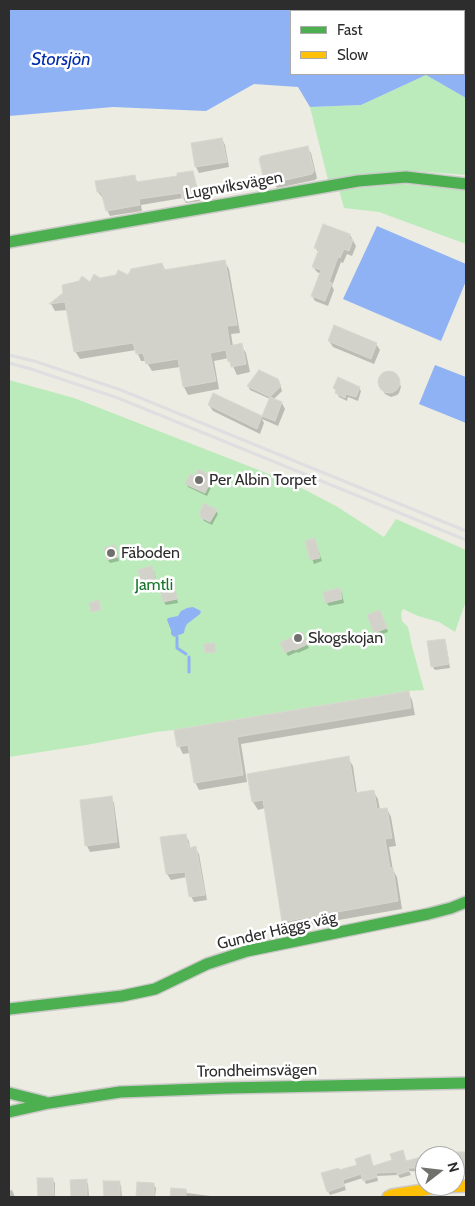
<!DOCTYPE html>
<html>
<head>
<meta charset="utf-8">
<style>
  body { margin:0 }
  #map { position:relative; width:475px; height:1206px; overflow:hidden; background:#ecece2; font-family:Cabin,sans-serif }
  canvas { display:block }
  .frame { position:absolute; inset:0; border:10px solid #2d2d2d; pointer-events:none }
  .legend { position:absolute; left:290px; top:10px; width:175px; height:65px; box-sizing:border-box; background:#fff; border:1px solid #ababab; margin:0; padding:6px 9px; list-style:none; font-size:15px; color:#2d2d2d }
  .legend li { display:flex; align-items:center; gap:10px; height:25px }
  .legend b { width:25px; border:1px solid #ababab }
  .north { position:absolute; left:415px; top:1146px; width:50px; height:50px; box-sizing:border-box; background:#fff; border:1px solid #ababab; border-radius:50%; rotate:74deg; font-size:14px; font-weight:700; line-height:20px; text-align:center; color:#2d2d2d }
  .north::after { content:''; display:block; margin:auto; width:18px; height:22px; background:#70706c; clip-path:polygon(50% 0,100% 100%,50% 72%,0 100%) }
</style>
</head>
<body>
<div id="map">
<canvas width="475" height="1206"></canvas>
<div class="frame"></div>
<ul class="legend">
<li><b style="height:6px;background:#4caf50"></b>Fast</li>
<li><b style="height:6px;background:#ffc107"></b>Slow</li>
</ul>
<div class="north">N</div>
</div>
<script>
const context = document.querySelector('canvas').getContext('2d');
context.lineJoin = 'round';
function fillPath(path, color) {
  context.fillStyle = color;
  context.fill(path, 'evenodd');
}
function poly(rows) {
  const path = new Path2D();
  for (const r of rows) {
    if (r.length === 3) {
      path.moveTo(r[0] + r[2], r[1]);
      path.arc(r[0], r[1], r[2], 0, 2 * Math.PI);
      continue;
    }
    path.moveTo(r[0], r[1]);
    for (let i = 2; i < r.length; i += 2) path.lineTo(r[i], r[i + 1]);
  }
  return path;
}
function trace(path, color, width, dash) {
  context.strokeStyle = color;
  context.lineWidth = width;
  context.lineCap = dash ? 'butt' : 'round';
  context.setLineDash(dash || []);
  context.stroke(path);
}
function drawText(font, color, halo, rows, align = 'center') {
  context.font = font + ' Cabin,sans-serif';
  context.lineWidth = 5;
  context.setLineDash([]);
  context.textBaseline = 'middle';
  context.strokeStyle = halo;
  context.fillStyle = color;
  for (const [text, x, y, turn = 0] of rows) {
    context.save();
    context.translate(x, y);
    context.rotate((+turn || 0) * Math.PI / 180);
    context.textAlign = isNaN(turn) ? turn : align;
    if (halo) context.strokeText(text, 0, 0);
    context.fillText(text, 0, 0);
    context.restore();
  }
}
fillPath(poly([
  [426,75,466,98,466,175,415,171,328,180,310,107,361,105],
  [403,184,466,190,466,244,379,212,344,208,339,190],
  [9,380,74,398,292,483,336,506,384,537,396,519,466,550,466,601,455,632,439,622,418,616,403,609,401,613,402,621,408,627,412,646,424,690,409,691,174,730,156,732,86,745,9,757]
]), '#bcebbb');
fillPath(poly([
  [9,9,466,9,466,98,426,75,361,105,310,107,298,87,254,84,206,111,113,107,9,116],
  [291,11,464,11,464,74,291,74],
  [377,226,466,264,466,281,441,341,343,299],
  [435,365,466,377,466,423,419,404],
  [193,607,201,611,200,614,187,624,185,628,184,633,174,637,171,634,171,630,167,620,168,618,178,616,181,611,187,608]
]), '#8fb2f4');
fillPath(poly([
  [222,139,225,145,229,167,199,173,196,167],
  [307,147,311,153,317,178,315,180,277,188,274,183,268,181,264,175],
  [192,172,195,178,200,201,186,203,183,198,141,205,142,211,110,216,107,210,103,197,102,197,98,192,134,176,138,183,179,177],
  [350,235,356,246,352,256,347,254,343,263,341,262,332,286,334,290,328,306,315,301,312,296,321,274,317,272,313,267,319,253,315,247],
  [224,261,229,269,240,333,231,334,233,346,241,345,246,353,250,372,237,375,229,358,214,361,219,389,188,395,184,387,180,367,152,371,146,361,141,361,136,350,80,359,75,351,68,310,55,311,51,304,64,293,100,279,128,276,162,264,166,271],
  [329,341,376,344,380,350,374,364,333,347],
  [391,373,397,376,401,387,399,393,397,395,391,397,385,394,379,384,379,381,382,376,384,374],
  [280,384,282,391,273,400,282,403,285,409,278,426,262,419,264,423,260,434,213,411,209,405,214,395,262,417,270,399,250,390,248,386],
  [335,388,359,388,361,391,358,401,348,397,347,401,339,397],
  [212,477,214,481,207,496,188,487,186,484,195,478],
  [216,511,218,514,212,525,204,521,202,517],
  [314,540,316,543,322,561,314,564,306,542],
  [115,547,117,550,119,561,110,563,108,560],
  [151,568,154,571,159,589,149,592,147,589,145,589,143,586],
  [173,587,175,590,178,603,166,605,164,602],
  [339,590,342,593,344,603,329,606,326,602],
  [380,611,388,632,377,636,375,632],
  [301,634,309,648,298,653,297,652,288,656,281,644],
  [444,640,446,644,450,668,435,670,432,666],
  [408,692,412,700,415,715,241,744,247,782,199,790,195,782,190,753,183,754,179,746],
  [348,758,353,766,357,794,373,791,378,799,380,810,387,809,391,817,396,846,389,847,393,870,397,877,402,909,287,929,283,921,265,808,258,810,253,802],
  [111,797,114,803,120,848,90,852,87,846,81,801],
  [185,835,189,841,190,849,195,848,199,854,207,900,194,902,191,896,187,877,171,880,167,874],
  [436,1149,440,1156,425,1156,424,1152],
  [402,1151,407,1162,425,1157,425,1172,409,1171,411,1175,400,1178,398,1175,377,1176,378,1181,366,1184,363,1178,344,1184,346,1190,330,1195,328,1191,339,1172,358,1165,371,1160,374,1167,394,1161],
  [466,1153,466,1170,462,1170,460,1166,459,1154],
  [52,1179,55,1183,55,1197,39,1197,39,1180],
  [72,1181,86,1181,88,1184,89,1197,72,1197],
  [105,1182,119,1182,121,1186,122,1197,105,1197],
  [138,1184,153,1184,156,1188,155,1197,138,1197],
  [172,1189,186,1190,187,1193,218,1197,171,1197],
  [12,1190,15,1197,9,1197,9,1191]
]), '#0003');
trace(poly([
  [177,637,177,648,186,654],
  [189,657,189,672]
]), '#8fb2f4', 3);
const building = poly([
  [222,138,227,162,195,167,191,143,222,138],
  [308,146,314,171,312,174,272,183,271,178,263,176,259,159,261,156,308,146],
  [193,171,198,195,182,198,181,193,139,199,140,205,106,211,101,192,97,192,95,181,135,175,136,182,177,176,177,173,193,171],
  [323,224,350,234,349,238,353,240,349,251,344,249,340,258,338,257,329,282,332,283,325,301,311,296,321,270,312,267,319,249,314,248,323,224],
  [225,260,237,325,227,326,230,346,242,343,246,364,231,367,230,361,228,362,226,350,210,353,216,381,183,387,178,359,146,364,143,353,136,354,133,343,74,352,65,302,49,304,63,293,62,285,79,281,82,276,90,282,94,274,100,278,116,275,118,270,128,275,131,269,162,263,164,270,225,260],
  [334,325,377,343,371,359,328,341,334,325],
  [259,370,278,379,281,386,270,397,247,386,259,370],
  [389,382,11],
  [338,377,360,387,356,397,346,394,345,398,335,393,336,390,333,388,338,377],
  [213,393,262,416,257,429,208,405,213,393],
  [270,397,282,402,275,421,262,416,270,397],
  [198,469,213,476,205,493,185,484,190,474,195,476,198,469],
  [204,503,217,510,210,522,200,517,201,515,199,514,204,503],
  [315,538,320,558,310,560,305,541,315,538],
  [115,545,118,557,107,560,104,548,115,545],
  [152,566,157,585,146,588,145,585,142,586,138,570,152,566],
  [174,585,177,599,163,602,160,589,174,585],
  [340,588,342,599,325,603,323,592,340,588],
  [99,600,101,610,91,612,89,603,99,600],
  [380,610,387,628,374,633,367,615,380,610],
  [302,632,308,644,295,650,294,649,285,653,280,643,302,632],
  [445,639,449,664,431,667,427,641,445,639],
  [215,643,216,652,205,653,204,644,215,643],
  [409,691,411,708,237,737,243,775,194,783,188,745,177,747,174,730,409,691],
  [349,756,355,793,374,790,377,809,387,808,392,838,385,839,390,868,393,868,398,901,282,922,263,800,252,802,247,774,349,756],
  [112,796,117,842,85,846,80,800,112,796],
  [186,834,189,848,196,846,205,895,189,897,185,872,166,874,160,837,186,834],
  [403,1150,406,1161,425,1156,425,1168,408,1168,409,1171,397,1175,397,1172,376,1173,377,1177,363,1181,361,1174,343,1180,344,1186,327,1192,321,1173,339,1168,339,1170,357,1165,355,1159,370,1154,373,1166,392,1160,390,1154,403,1150],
  [457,1152,466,1152,466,1166,458,1167,457,1152],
  [37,1178,53,1178,54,1197,38,1197,37,1178],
  [87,1179,87,1197,71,1197,70,1180,87,1179],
  [103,1181,120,1181,120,1197,104,1197,103,1181],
  [137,1182,154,1183,154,1197,136,1197,137,1182],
  [171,1188,186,1189,186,1197,170,1197,171,1188]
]);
fillPath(building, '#d2d2cb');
trace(building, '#d7d7ce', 1);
const fast = poly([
  [9,242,358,181,406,177,466,184],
  [9,1009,122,996,155,989,207,964,247,951,428,914,451,908,466,902],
  [9,1093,45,1102],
  [9,1112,49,1103,120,1092,227,1088,466,1083]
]);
const slow = poly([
  [388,1197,392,1195,442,1187,466,1186]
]);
trace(fast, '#cac9c8', 14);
trace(slow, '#cac9c8', 14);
trace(fast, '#4caf50', 11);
trace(slow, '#ffc107', 11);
trace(poly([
  [9,355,34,361,121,390,466,531],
  [9,363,31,369,118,398,466,540]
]), '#dfdee0', 3);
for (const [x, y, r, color] of [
  [199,480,5,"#70706c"],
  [111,553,5,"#70706c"],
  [298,638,5,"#70706c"]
]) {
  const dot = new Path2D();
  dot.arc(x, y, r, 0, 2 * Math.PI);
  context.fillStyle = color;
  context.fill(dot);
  trace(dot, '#fff', 2);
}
drawText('16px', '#2d2d2d', '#fff', [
  ["Lugnviksvägen",234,186,-10],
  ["Gunder Häggs väg",277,931,-13],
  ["Trondheimsvägen",257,1071,-1]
]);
drawText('16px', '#2d2d2d', '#fff', [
  ["Per Albin Torpet",209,480],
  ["Fäboden",121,553],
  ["Skogskojan",308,638]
], 'left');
drawText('16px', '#137426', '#fff', [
  ["Jamtli",154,585]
]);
drawText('italic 18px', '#002cae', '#fff', [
  ["Storsjön",61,60]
]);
</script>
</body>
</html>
